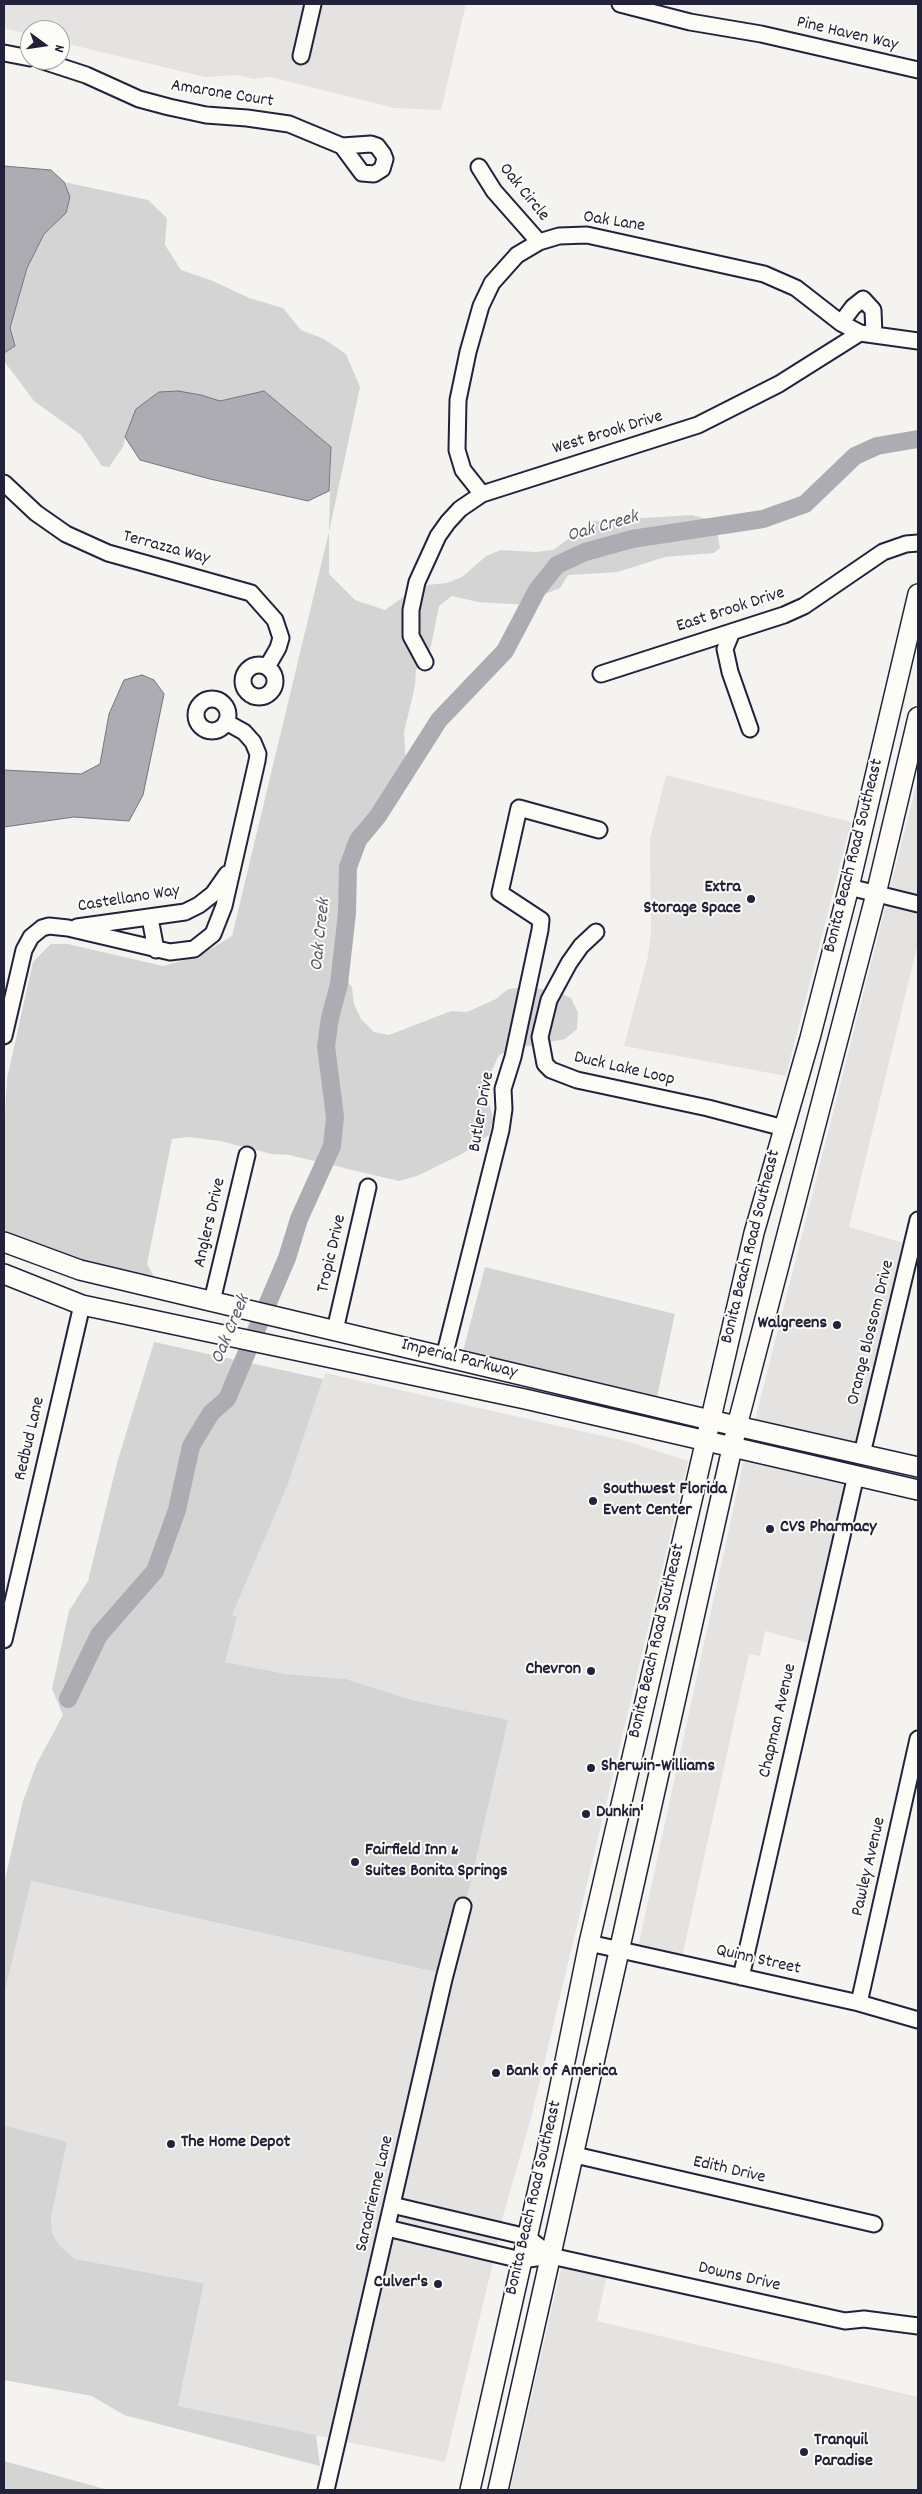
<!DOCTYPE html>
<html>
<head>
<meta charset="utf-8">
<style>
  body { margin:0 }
  #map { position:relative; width:922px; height:2494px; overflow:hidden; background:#f4f3ef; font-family:Dekko,sans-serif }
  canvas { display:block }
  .frame { position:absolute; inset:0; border:5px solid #22223b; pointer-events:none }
  .north { position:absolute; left:20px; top:20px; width:50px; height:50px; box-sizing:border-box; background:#fdfcf7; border:1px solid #a5a5ac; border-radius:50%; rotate:104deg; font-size:14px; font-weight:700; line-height:20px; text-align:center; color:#22223b }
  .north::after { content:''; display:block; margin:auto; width:18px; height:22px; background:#22223b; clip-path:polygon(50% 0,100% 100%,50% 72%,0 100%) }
</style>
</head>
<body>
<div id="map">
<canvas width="922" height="2494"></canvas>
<div class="frame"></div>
<div class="north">N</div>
</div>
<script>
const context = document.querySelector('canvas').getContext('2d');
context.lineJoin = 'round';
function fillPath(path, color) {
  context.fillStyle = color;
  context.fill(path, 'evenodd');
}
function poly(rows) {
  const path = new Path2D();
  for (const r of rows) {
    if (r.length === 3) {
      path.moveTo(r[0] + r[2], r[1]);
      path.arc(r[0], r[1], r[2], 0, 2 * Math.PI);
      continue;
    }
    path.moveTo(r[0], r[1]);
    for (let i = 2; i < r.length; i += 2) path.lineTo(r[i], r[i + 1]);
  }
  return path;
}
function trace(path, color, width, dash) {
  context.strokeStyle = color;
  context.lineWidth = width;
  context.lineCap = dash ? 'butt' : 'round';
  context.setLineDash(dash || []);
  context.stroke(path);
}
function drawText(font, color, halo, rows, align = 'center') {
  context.font = font + ' Dekko,sans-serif';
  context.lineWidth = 4;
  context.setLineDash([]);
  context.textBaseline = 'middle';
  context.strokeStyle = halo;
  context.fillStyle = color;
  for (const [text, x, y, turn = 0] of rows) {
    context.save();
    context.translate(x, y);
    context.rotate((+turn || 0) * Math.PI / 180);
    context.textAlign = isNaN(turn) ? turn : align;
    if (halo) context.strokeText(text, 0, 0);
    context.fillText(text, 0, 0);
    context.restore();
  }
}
fillPath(poly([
  [4,4,466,4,441,110,394,108,270,77,253,79,238,75,205,77,60,42,60,30,30,30,30,35,4,28],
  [666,775,851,822,786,1076,624,1046,648,956,651,935,650,839],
  [918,778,918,943,849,1227,914,1246,863,1449,754,1424],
  [325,1373,629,1442,688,1461,531,2118,501,2223,502,2225,445,2462,178,2407,204,2283,75,2259,59,2245,52,2233,51,2218,67,2142,4,2125,4,1995,30,1881,449,1975,416,1701,346,1679,286,1674,224,1662,232,1615,288,1484],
  [745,1455,856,1480,815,1645,765,1631,760,1656,749,1654,679,1971,635,1961],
  [562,2264,607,2275,597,2321,918,2397,918,2490,510,2490]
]), '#e4e3e2');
fillPath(poly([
  [64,182,148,200,167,218,165,245,181,270,213,281,249,298,283,308,301,330,324,339,346,354,360,387,329,532,329,574,355,600,385,610,412,591,427,585,447,583,462,577,486,556,501,550,536,552,553,550,593,521,692,515,707,519,717,531,720,548,714,553,665,557,618,572,568,575,560,588,535,598,529,605,478,602,452,596,439,606,429,655,416,670,415,686,404,732,406,765,402,781,395,795,360,849,350,889,340,958,342,975,352,987,354,1004,361,1019,374,1032,389,1035,451,1011,467,1012,496,999,508,989,525,987,557,991,571,998,578,1013,577,1029,565,1039,513,1049,499,1055,485,1085,493,1119,489,1135,462,1154,417,1176,399,1181,289,1155,272,1154,220,1141,189,1137,172,1139,147,1264,156,1280,101,1268,36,1245,4,1230,4,1130,7,1079,33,962,51,944,68,944,163,966,199,956,232,936,329,532,331,447,264,391,220,401,201,395,127,429,123,447,109,467,102,466,81,435,34,401,4,361,4,353,15,346,10,328,27,268,44,234,66,213,70,197],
  [485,1267,675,1314,656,1401,462,1355],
  [154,1342,323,1379,288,1484,232,1615,237,1617,225,1662,286,1674,346,1679,416,1701,508,1720,449,1975,31,1881,4,1995,4,1884,23,1801,37,1763,63,1715,52,1689,69,1611,88,1581,117,1463],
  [4,2125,67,2142,51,2218,52,2233,59,2245,75,2259,204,2283,178,2406,316,2435,320,2466,124,2415,92,2396,4,2380],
  [4,2461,108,2490,4,2490]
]), '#d5d4d5');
const water = poly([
  [4,166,51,170,64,182,70,197,66,213,44,234,27,268,10,328,15,346,4,353,4,166],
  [178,391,201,395,220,401,264,391,331,447,329,491,308,501,210,479,140,460,125,437,136,409,159,392,178,391],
  [142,675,154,680,164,694,143,795,129,821,74,817,4,827,4,770,81,774,100,764,109,714,124,680,142,675]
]);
fillPath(water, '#acacb2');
trace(water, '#757582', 1);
trace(poly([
  [68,1699,99,1635,155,1571,177,1510,191,1446,211,1413,227,1399,287,1258,299,1219,332,1146,335,1117,326,1046,330,1018,339,984,347,913,348,867,358,840,378,816,439,720,505,651,537,590,557,565,585,552,632,539,763,519,805,504,855,456,877,446,918,439]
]), '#acacb2', 18);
const minor = poly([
  [620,4,690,22,761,34,918,70],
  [4,53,30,58],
  [301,56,313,4],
  [40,60,86,75,139,99,169,107,206,115,247,118,289,124,342,146,371,144,377,146,383,154,385,159,382,169,374,174,362,173,342,146],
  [479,167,494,191,539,242],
  [841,323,853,307,863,299,873,310,874,335],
  [4,483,36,513,66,534,108,553,251,593,275,620,281,638,278,648,267,667],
  [482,494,463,470,457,450,458,400,468,352,481,306,492,283,517,255,539,242,559,236,587,235,764,274,796,288,841,323,860,333],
  [732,632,725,649,730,672,750,729],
  [425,662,411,636,411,610,417,582,438,536,448,522,460,509,482,494,698,425,779,384,860,333,918,341],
  [259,681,16],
  [601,674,784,615,804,606,883,552,906,544,918,543],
  [212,715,16],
  [849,887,918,904],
  [150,918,156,950],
  [77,927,185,912,199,905,213,894,227,874],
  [596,932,581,946,569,963,549,1000,540,1037,545,1064,551,1070,577,1080,708,1108,784,1128],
  [4,1036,24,950,31,937,42,928,49,926,68,928,170,952,194,949,213,934,224,906,257,761,258,754,253,742,244,732,226,722],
  [212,1301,247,1155],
  [335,1330,368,1187],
  [444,1357,501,1130,504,1109,503,1089,513,1057,540,930,541,920,500,893,519,808,599,830],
  [862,1454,918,1220],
  [4,1640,82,1305],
  [589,1943,859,2003,918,2020],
  [741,1977,856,1475],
  [859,2003,918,1739],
  [575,2155,874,2224],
  [392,2205,527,2237,551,2256],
  [387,2228,521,2260,551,2256,845,2321,864,2319,918,2326],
  [326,2490,444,1979,463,1906]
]);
const major = poly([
  [4,1242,80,1270,710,1420,918,1467],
  [4,1274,82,1305,525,1399,918,1490],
  [470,2490,547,2150,589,1943,754,1233,810,1038,849,887,918,594],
  [498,2490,737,1426,876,894,918,717]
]);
trace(minor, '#22223b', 19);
trace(major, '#22223b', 22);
trace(minor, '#fdfcf7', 15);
trace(major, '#fdfcf7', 19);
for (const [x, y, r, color] of [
  [751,899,5,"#22223b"],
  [837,1325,5,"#22223b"],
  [593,1501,5,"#22223b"],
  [770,1529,5,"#22223b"],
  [591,1671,5,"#22223b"],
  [591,1768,5,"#22223b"],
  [586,1814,5,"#22223b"],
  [355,1862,5,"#22223b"],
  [496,2073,5,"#22223b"],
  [171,2144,5,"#22223b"],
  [438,2284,5,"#22223b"],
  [804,2452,5,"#22223b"]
]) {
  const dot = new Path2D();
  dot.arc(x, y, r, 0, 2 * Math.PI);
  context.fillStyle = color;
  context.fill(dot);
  trace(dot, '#fdfcf7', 2);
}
drawText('18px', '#22223b', '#fdfcf7', [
  ["Pine Haven Way",847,35,13],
  ["Amarone Court",222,95,9],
  ["Oak Circle",523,193,51],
  ["Oak Lane",614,223,9],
  ["West Brook Drive",608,434,-17],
  ["Terrazza Way",166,549,15],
  ["East Brook Drive",731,611,-18],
  ["Bonita Beach Road Southeast",855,856,-76],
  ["Castellano Way",129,900,-9],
  ["Duck Lake Loop",624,1070,13],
  ["Butler Drive",483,1112,-80],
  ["Anglers Drive",211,1223,-77],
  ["Bonita Beach Road Southeast",752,1247,-76],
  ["Tropic Drive",333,1254,-77],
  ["Orange Blossom Drive",872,1333,-76],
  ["Imperial Parkway",459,1360,14],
  ["Redbud Lane",31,1439,-77],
  ["Bonita Beach Road Southeast",658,1641,-77],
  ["Chapman Avenue",779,1721,-77],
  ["Pawley Avenue",870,1867,-77],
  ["Quinn Street",758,1961,13],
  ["Edith Drive",729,2171,13],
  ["Saradrienne Lane",376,2194,-77],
  ["Bonita Beach Road Southeast",535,2198,-77],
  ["Downs Drive",739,2278,13]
]);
drawText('bold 18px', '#22223b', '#fdfcf7', [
  ["Extra",741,889,"right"],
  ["Storage Space",741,910,"right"],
  ["Walgreens",827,1325,"right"],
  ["Southwest Florida",603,1491],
  ["Event Center",603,1512],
  ["CVS Pharmacy",780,1529],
  ["Chevron",581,1671,"right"],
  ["Sherwin-Williams",601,1768],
  ["Dunkin'",596,1814],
  ["Fairfield Inn &",365,1852],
  ["Suites Bonita Springs",365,1873],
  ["Bank of America",506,2073],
  ["The Home Depot",181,2144],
  ["Culver's",428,2284,"right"],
  ["Tranquil",814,2442],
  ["Paradise",814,2463]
], 'left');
drawText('italic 19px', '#59596b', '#fdfcf7', [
  ["Oak Creek",603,528,-16],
  ["Oak Creek",322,935,-84],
  ["Oak Creek",232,1330,-67]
]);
</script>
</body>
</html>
